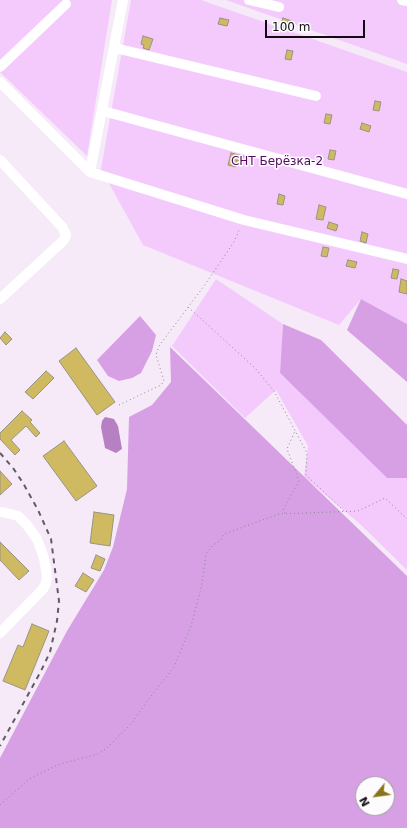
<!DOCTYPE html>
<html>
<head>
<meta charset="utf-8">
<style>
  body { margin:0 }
  #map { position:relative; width:407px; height:828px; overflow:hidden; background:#f6eaf9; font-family:"DejaVu Sans",sans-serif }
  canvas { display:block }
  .north { position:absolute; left:355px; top:776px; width:40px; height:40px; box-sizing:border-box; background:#fdfbfe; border:1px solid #9e9b9f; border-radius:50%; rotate:241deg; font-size:11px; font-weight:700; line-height:16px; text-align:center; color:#100c11 }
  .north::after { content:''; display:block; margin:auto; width:14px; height:18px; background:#897518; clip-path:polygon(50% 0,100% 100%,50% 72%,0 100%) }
  .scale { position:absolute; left:265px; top:20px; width:100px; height:18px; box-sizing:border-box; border:2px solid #100c11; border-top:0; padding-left:5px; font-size:12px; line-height:14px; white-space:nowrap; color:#100c11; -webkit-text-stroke:3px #fdfbfe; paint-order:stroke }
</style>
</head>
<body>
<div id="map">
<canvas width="407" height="828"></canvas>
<div class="north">N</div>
<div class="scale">100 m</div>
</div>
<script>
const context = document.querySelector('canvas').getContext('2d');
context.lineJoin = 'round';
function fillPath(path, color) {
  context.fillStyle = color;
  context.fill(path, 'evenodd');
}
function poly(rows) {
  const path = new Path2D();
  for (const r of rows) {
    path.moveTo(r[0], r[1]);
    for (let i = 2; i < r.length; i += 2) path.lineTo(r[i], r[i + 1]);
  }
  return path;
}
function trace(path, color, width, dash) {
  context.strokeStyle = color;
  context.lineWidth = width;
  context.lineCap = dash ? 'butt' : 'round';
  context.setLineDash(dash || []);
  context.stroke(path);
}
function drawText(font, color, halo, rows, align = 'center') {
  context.font = font + ' "DejaVu Sans",sans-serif';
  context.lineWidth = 3;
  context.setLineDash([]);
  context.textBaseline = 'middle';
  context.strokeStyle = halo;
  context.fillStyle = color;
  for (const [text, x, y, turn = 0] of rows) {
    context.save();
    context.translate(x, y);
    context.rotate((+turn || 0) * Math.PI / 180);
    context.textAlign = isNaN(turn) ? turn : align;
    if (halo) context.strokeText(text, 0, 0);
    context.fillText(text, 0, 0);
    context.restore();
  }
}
fillPath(poly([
  [0,0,112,0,87,156,0,72],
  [131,0,201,0,407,72,407,324,361,299,339,325,143,245,101,169],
  [226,0,407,0,407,64],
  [216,279,283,324,280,373,387,478,407,478,407,570,360,524,304,477,308,446,276,390,245,418,172,346]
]), '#f4cafd');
fillPath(poly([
  [361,299,407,324,407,382,347,330],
  [140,316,156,335,152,351,141,373,132,378,119,381,108,376,97,360],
  [283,324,321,340,407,425,407,478,387,478,280,373],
  [170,347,407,576,407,828,0,828,0,758,67,631,104,570,113,547,127,489,129,417,152,405,171,382],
  [363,784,387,784,387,808,363,808]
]), '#d79fe4');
fillPath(poly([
  [105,417,114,419,118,426,122,449,116,453,105,448,101,427,102,421]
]), '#b680c3');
const building = poly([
  [220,18,229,20,227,26,218,24,220,18],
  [283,18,292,21,289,29,280,27,283,18],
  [143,36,153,39,149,50,143,48,144,45,141,44,143,36],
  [287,50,293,51,291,60,285,59,287,50],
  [375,101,381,102,379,111,373,110,375,101],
  [326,114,332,115,330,124,324,123,326,114],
  [362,123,371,126,369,132,360,129,362,123],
  [330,150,336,151,334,160,328,159,330,150],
  [231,153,247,157,245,163,237,160,236,167,228,165,231,153],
  [279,194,285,196,283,205,277,204,279,194],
  [319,205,326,207,323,220,316,219,319,205],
  [329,222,338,225,336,231,327,228,329,222],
  [362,232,368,234,366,243,360,241,362,232],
  [323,247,329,248,327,257,321,256,323,247],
  [348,260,357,262,355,268,346,266,348,260],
  [393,269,399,270,397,279,391,278,393,269],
  [401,279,407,281,407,294,399,292,401,279],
  [5,332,12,339,6,345,0,338,5,332],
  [76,348,115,402,97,415,59,361,76,348],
  [46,371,54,378,33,399,25,392,46,371],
  [22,411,32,420,30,422,40,433,36,437,26,426,11,440,20,450,15,455,0,439,0,433,22,411],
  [64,441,97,486,76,501,43,456,64,441],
  [0,471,12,484,0,495,0,471],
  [94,512,114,515,110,546,90,543,94,512],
  [0,542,29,571,19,580,0,560,0,542],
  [96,555,105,559,100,571,91,568,96,555],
  [83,573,94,580,86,592,75,586,83,573],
  [32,624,49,631,25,690,3,681,18,645,23,647,32,624]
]);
fillPath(building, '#d0ba61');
trace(building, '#989484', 1);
trace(poly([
  [188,307,255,368,274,391,307,453,306,475,344,511],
  [119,405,161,385,164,381,156,355,159,346,204,286,234,242,240,228],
  [285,513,283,510,299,481,287,449,295,431],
  [0,805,29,779,60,764,98,754,107,748,132,723,148,700,174,667,192,623,202,584,206,554,213,545,220,541,224,534,279,514,358,511,385,498,407,519]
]), '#8e8691', 1, [1, 3]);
trace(poly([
  [249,0,279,7],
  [402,0,407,1],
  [115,48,316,96],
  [0,67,66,4],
  [0,82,90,172,244,220,407,259],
  [103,111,407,194],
  [0,160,63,228,66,235,64,240,0,299],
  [90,172,123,0],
  [0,633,43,589,46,583,47,576,44,558,37,539,27,525,18,516,2,512]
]), '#fff', 10);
trace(poly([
  [0,453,13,468,23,483,38,510,51,539,59,601,57,621,50,652,41,671,0,746]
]), '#625b64', 2, [5, 5]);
drawText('12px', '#520b60', '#fdfbfe', [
  ["СНТ Берёзка-2",277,162]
]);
</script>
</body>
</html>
